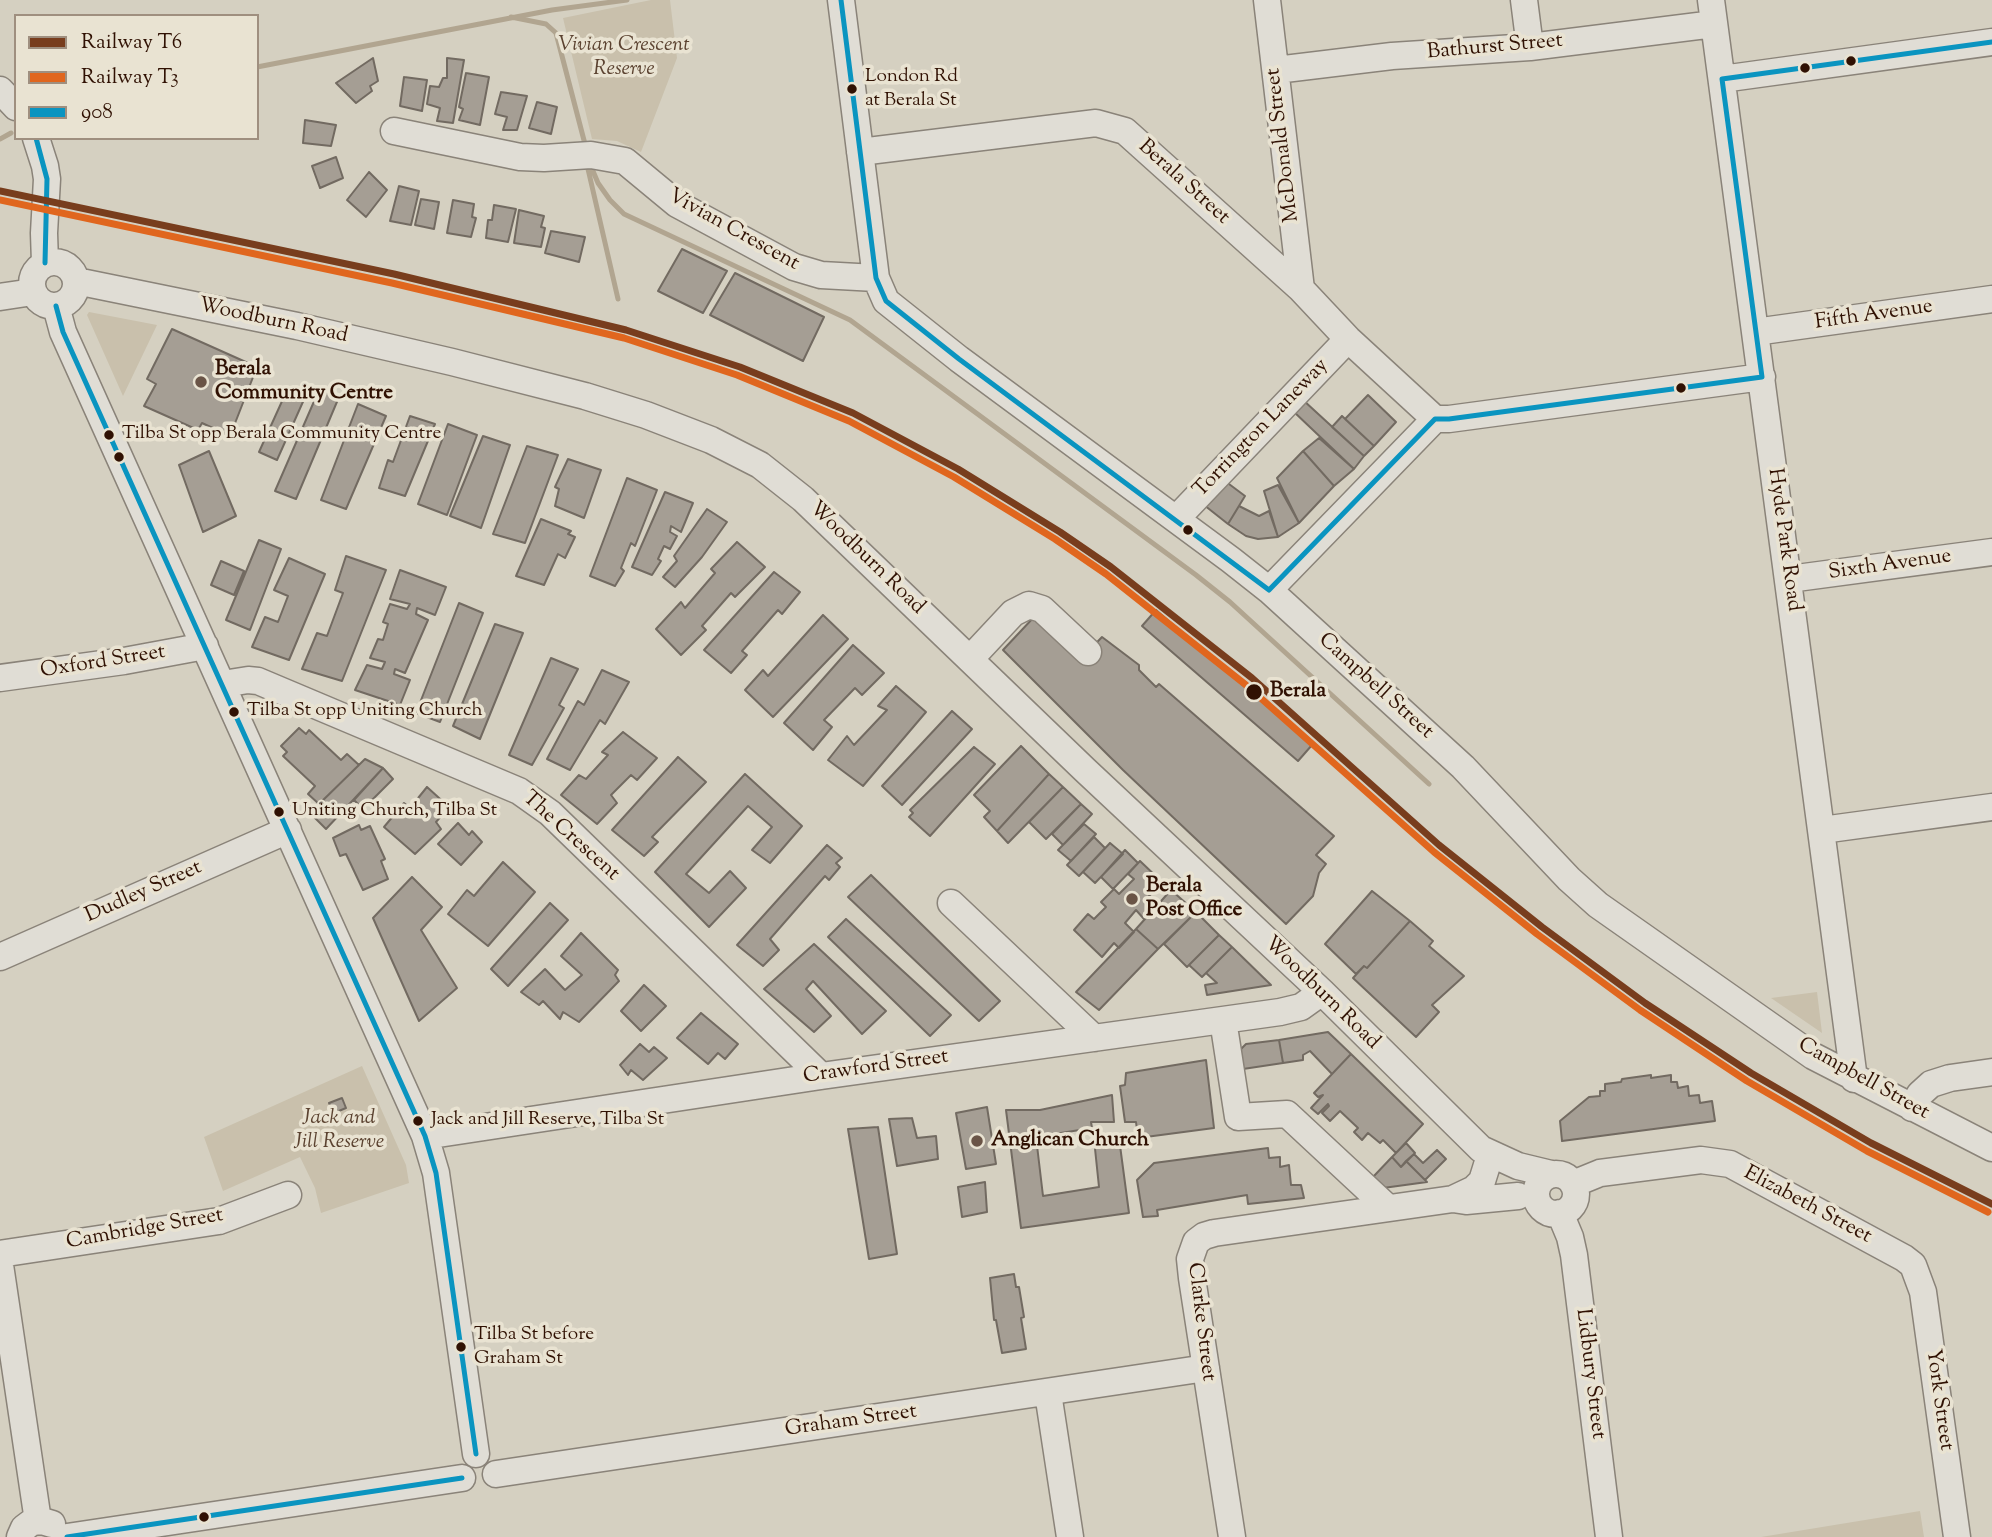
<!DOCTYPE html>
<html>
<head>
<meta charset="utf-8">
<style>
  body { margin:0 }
  #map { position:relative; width:1992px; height:1537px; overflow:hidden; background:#d5d0c1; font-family:"Sorts Mill Goudy",serif }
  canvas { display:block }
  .legend { position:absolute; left:14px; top:14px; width:245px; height:126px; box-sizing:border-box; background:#e9e3d2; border:2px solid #9f8f7f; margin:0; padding:9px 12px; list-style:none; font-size:21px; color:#301103 }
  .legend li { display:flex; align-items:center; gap:14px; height:35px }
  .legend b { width:35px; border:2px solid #9f8f7f }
</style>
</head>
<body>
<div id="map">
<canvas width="1992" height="1537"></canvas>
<ul class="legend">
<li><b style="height:9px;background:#783d1d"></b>Railway T6</li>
<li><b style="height:9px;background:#e0661e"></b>Railway T3</li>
<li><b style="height:9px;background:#0a94c0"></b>908</li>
</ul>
</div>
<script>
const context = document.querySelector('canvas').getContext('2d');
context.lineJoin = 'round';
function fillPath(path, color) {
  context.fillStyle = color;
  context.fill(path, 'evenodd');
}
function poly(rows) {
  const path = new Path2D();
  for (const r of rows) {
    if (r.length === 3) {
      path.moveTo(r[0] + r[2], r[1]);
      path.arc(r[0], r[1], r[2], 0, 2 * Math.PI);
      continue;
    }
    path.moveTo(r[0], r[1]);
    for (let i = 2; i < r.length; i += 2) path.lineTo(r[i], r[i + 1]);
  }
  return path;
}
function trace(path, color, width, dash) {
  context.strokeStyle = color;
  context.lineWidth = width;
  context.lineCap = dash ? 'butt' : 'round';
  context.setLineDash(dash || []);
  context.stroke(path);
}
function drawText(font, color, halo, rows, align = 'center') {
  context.font = font + ' "Sorts Mill Goudy",serif';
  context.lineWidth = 7;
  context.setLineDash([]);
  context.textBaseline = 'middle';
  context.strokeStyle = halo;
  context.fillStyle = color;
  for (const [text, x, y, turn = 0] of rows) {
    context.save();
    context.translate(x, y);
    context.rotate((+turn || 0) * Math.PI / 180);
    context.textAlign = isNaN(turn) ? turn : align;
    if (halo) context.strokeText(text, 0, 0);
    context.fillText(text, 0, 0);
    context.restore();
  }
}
fillPath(poly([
  [651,0,670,0,677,58,641,152,617,141,592,139,563,18],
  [89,312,157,325,123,396,87,315],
  [1817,992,1822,1033,1771,998],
  [362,1066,406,1165,409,1183,321,1213,315,1188,300,1157,223,1191,204,1137],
  [1920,1511,1924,1537,1761,1537]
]), '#c9c0ac');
trace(poly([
  [511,17,546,24,556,33,586,148],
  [257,67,552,10,627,0],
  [0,139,11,133],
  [590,164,598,183,610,200,624,214,850,320,1196,575,1230,602,1429,784],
  [588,169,618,299]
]), '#b1a590', 5);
const building = poly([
  [373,58,378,81,370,86,372,91,356,103,336,83,373,58],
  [447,58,464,60,453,123,437,121,440,108,427,104,430,86,439,87,443,78,447,78,447,58],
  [466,73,489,77,480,125,459,120,463,109,459,107,466,73],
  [404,77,427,80,422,111,400,106,404,77],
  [501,92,527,96,517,130,503,130,507,117,495,114,501,92],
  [537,102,557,107,551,134,529,128,537,102],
  [305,120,336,125,331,146,303,143,305,120],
  [336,157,343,178,320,188,312,166,336,157],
  [369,172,387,190,366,217,347,200,369,172],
  [399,186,419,191,411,225,390,221,399,186],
  [421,199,439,202,434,229,415,225,421,199],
  [453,200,474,204,472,217,476,218,471,237,447,233,453,200],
  [494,205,516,209,508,242,486,238,488,220,492,220,494,205],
  [519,210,544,216,541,227,545,228,541,247,514,243,519,210],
  [551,231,585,237,579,262,545,253,551,231],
  [682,249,727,271,703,313,658,291,682,249],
  [735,273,824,317,803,361,710,315,735,273],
  [172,329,257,367,230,436,202,423,198,430,144,406,156,384,147,379,172,329],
  [288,388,306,395,277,460,259,452,288,388],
  [319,390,339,397,296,499,275,491,319,390],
  [1368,395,1396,422,1374,446,1345,419,1368,395],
  [1303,400,1364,456,1354,469,1293,411,1303,400],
  [358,404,386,416,346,509,321,500,358,404],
  [410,416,435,424,405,496,379,488,388,460,393,462,410,416],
  [1342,416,1374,446,1364,456,1332,427,1342,416],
  [448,424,477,435,447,515,418,504,448,424],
  [483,436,510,445,481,528,450,516,483,436],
  [1319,438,1354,469,1334,486,1303,451,1319,438],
  [527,446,558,455,525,543,493,534,527,446],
  [209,451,236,516,203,532,179,465,209,451],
  [1303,451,1334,486,1299,523,1277,478,1303,451],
  [568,459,601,470,584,518,555,506,559,489,555,487,568,459],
  [627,478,657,490,635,546,631,543,621,568,624,571,615,586,590,576,627,478],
  [1225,481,1245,496,1228,524,1204,505,1225,481],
  [1278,485,1299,523,1278,537,1264,491,1278,485],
  [665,492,693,503,681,532,671,526,670,532,677,536,670,549,664,546,658,559,661,561,652,575,632,567,665,492],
  [1239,506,1259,516,1269,511,1278,537,1258,539,1246,536,1228,524,1239,506],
  [707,509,727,522,702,557,675,587,663,577,677,561,674,556,707,509],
  [541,519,571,531,568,534,575,537,565,558,558,554,544,585,516,576,541,519],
  [259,540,281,549,250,630,226,620,259,540],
  [737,542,765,567,735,597,731,593,702,626,706,630,681,655,656,629,681,602,685,608,715,573,711,569,737,542],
  [346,556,386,570,342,681,302,669,317,633,327,636,343,593,335,590,346,556],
  [289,558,325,574,289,660,252,647,265,617,278,622,288,596,274,590,289,558],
  [221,561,244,571,234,595,211,585,221,561],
  [400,570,446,587,435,615,417,608,416,614,428,620,405,673,395,669,394,674,410,680,400,705,355,690,367,665,382,669,385,662,370,658,378,639,383,640,388,624,383,622,390,604,407,609,410,604,390,599,400,570],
  [774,572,800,592,782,614,778,610,742,651,747,655,731,673,704,650,774,572],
  [459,603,483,613,440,722,416,713,459,603],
  [1156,610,1312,745,1298,761,1142,626,1156,610],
  [823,615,848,639,773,717,745,690,763,670,768,676,823,615],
  [1034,617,1080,660,1102,637,1139,665,1139,670,1156,687,1159,684,1334,836,1316,855,1326,864,1319,873,1313,896,1286,924,1123,770,1003,650,1034,617],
  [495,624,523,633,480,739,453,726,495,624],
  [853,645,884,673,862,695,855,688,824,720,832,727,813,750,784,723,853,645],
  [551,658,578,669,559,705,564,708,532,765,509,755,551,658],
  [602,670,629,682,605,724,600,720,570,770,547,759,578,701,584,705,602,670],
  [896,686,926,712,863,786,828,760,847,736,854,745,887,710,878,706,896,686],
  [952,711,972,729,902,805,882,786,952,711],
  [299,728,306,734,309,730,341,760,347,754,359,765,319,804,308,794,315,786,283,756,287,752,281,746,299,728],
  [623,732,657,758,637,780,631,775,611,795,617,803,597,824,561,795,579,775,586,779,608,755,602,752,623,732],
  [1021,746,1049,774,997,831,984,817,990,811,974,795,1021,746],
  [974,747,995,764,930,836,909,817,913,813,910,810,974,747],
  [678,757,706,782,652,837,658,842,644,856,612,830,678,757],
  [365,759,383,768,326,829,310,813,365,759],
  [383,768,393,779,363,809,354,800,383,768],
  [745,774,802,826,770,863,752,850,772,827,748,806,686,874,709,893,730,871,746,888,709,927,655,872,745,774],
  [1049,774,1063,787,1008,843,997,831,1049,774],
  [427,787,449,807,436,822,441,829,415,854,384,827,404,803,410,808,427,787],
  [1063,787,1081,804,1046,839,1029,822,1063,787],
  [1081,804,1092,814,1063,845,1052,834,1081,804],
  [458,823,469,835,472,831,482,842,461,865,438,844,458,823],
  [1084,824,1096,834,1071,861,1058,850,1084,824],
  [359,825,361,830,370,826,385,859,381,861,388,879,363,890,346,854,340,856,333,838,359,825],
  [1094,837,1105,848,1079,876,1067,865,1094,837],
  [1110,843,1123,854,1095,883,1083,872,1110,843],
  [827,845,842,858,836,863,840,867,829,880,825,876,770,939,779,950,763,966,737,945,827,845],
  [1125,850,1138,863,1113,889,1101,877,1125,850],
  [1140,861,1162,882,1149,895,1158,904,1144,919,1136,910,1125,923,1134,932,1119,948,1114,943,1102,957,1074,930,1088,914,1094,919,1106,907,1101,902,1114,889,1119,894,1134,879,1128,874,1140,861],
  [503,862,535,892,488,946,448,914,467,890,474,896,503,862],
  [871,875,1000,1001,979,1021,848,897,871,875],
  [412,877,442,907,421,930,457,988,419,1021,373,918,412,877],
  [1171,890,1196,912,1158,949,1136,929,1171,890],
  [1372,891,1410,921,1367,968,1364,966,1356,974,1325,944,1372,891],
  [550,903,568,920,508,986,491,969,550,903],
  [1196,912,1219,935,1187,967,1164,944,1196,912],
  [846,919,951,1015,930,1036,828,937,846,919],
  [1410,921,1433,941,1429,946,1464,976,1432,1005,1439,1012,1416,1037,1353,978,1364,966,1367,968,1410,921],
  [1136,929,1158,949,1099,1010,1076,992,1136,929],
  [581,933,618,970,615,975,619,981,579,1022,563,1012,560,1019,543,1001,539,1005,521,992,545,969,565,990,582,975,561,956,581,933],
  [1219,935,1232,947,1202,977,1189,965,1219,935],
  [814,944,886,1011,862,1034,813,981,806,989,831,1016,814,1032,764,989,814,944],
  [1232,947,1271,985,1207,995,1205,985,1217,983,1206,973,1232,947],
  [644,985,666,1006,641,1031,621,1011,644,985],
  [701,1013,738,1044,725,1059,718,1053,708,1064,677,1038,701,1013],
  [1328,1032,1351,1054,1332,1074,1310,1051,1303,1055,1303,1060,1283,1063,1279,1040,1328,1032],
  [1279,1040,1283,1063,1243,1069,1240,1050,1246,1044,1279,1040],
  [640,1044,649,1052,654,1047,667,1058,643,1080,631,1070,628,1075,620,1065,640,1044],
  [1351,1054,1423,1124,1396,1153,1383,1140,1380,1143,1368,1133,1362,1140,1354,1132,1358,1128,1340,1111,1330,1121,1322,1113,1329,1106,1328,1104,1318,1114,1311,1108,1323,1095,1318,1097,1314,1093,1351,1054],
  [1206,1060,1214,1128,1138,1138,1136,1122,1125,1122,1120,1086,1125,1085,1126,1073,1206,1060],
  [1651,1075,1651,1078,1671,1075,1671,1082,1677,1082,1678,1088,1688,1086,1689,1096,1699,1095,1700,1103,1712,1101,1715,1121,1562,1141,1560,1121,1589,1097,1600,1096,1600,1091,1605,1091,1605,1084,1621,1082,1622,1079,1651,1075],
  [1112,1095,1114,1122,1091,1122,1092,1128,1036,1137,1043,1196,1099,1187,1094,1139,1119,1138,1129,1213,1021,1228,1006,1110,1040,1110,1112,1095],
  [342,1098,346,1108,334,1113,329,1103,342,1098],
  [987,1107,996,1164,966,1169,956,1113,987,1107],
  [912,1118,917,1138,936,1136,938,1159,897,1166,889,1119,912,1118],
  [878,1127,897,1254,869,1259,848,1129,878,1127],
  [1406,1143,1415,1153,1401,1167,1392,1157,1406,1143],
  [1268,1148,1269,1158,1280,1157,1280,1167,1289,1165,1291,1185,1301,1185,1304,1198,1248,1204,1247,1195,1157,1210,1158,1216,1143,1217,1137,1180,1154,1163,1268,1148],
  [1437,1150,1446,1159,1425,1180,1406,1161,1414,1154,1423,1163,1437,1150],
  [1392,1157,1401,1167,1406,1161,1427,1182,1383,1188,1373,1177,1392,1157],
  [985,1182,987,1212,962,1217,958,1187,985,1182],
  [1014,1274,1016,1287,1019,1287,1024,1317,1021,1318,1026,1349,1002,1353,996,1320,994,1320,990,1278,1014,1274]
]);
fillPath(building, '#a59e94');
trace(building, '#726a61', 2);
const minor = poly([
  [841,0,876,278,886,301,959,359,1231,560,1269,590,1463,767,1569,879,1598,905,1813,1056,1992,1148],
  [1267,0,1301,289],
  [1524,0,1530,47],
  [1711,0,1854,1079],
  [1276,70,1392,56,1530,47,1714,24],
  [1722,79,1992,42],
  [0,90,16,107],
  [394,131,520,157,544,158,591,155,625,161,677,204,794,267,821,275,876,278],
  [36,138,45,166,47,179,44,233,45,263],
  [860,152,1096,123,1125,131,1301,289,1348,339,1435,419],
  [54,284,22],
  [76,281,297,326,452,362,585,396,646,415,711,440,760,465,803,499,1085,770,1322,992,1481,1149,1518,1166,1551,1174],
  [0,297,33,292],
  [56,306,63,332,425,1136,436,1173,476,1454],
  [1755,332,1992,299],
  [1176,519,1348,339],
  [1789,579,1992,552],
  [1269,590,1435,419,1449,419,1762,377],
  [970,659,1013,613,1029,605,1042,609,1088,652],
  [0,678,124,661,205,646],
  [223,684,248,680,258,681,519,791,550,813,821,1076],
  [1822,830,1992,807],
  [951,903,1094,1038],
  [0,957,288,830],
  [1223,1020,1238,1117,1287,1114,1388,1208],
  [1912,1108,1920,1094,1931,1084,1950,1078,1992,1072],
  [425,1136,821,1076,1280,1012,1301,1007,1322,992],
  [1556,1194,20],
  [1573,1184,1600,1173,1701,1160,1730,1164,1904,1258,1913,1265,1923,1292,1957,1537],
  [1455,1198,1474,1189,1482,1181,1487,1165],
  [1560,1213,1570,1237,1574,1255,1609,1537],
  [0,1254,219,1221,288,1195],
  [0,1265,38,1521],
  [1048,1393,1070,1537],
  [496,1474,1206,1368],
  [20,1537,24,1528,32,1522,42,1521,52,1524],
  [67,1537,462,1478],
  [1232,1537,1192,1278,1190,1259,1196,1242,1204,1236,1214,1233,1453,1199,1466,1201,1518,1196]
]);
trace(minor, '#8a8379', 29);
trace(minor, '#e0ddd5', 26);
trace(poly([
  [841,0,876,278,886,301,959,359,1269,590],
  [1722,79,1762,377],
  [1722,79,1992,42],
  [36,138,47,179,45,263],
  [56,306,63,332,425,1136,436,1173,476,1454],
  [1269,590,1435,419,1449,419,1762,377],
  [67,1537,462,1478]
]), '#0a94c0', 5);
trace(poly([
  [0,191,394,274,626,330,740,367,853,413,958,469,1060,532,1111,567,1252,678,1439,845,1542,927,1645,1003,1751,1073,1871,1143,1992,1204]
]), '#783d1d', 7);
trace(poly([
  [0,200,392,283,624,338,737,375,849,421,954,477,1055,539,1106,574,1246,685,1434,852,1537,934,1640,1010,1747,1081,1867,1151,1988,1212]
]), '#e0661e', 7);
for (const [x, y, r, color] of [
  [1851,61,6,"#301103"],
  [1805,68,6,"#301103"],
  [852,89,6,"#301103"],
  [201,382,7,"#6a5446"],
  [1681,388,6,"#301103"],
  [109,435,6,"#301103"],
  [119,457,6,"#301103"],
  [1188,530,6,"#301103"],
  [1254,692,9,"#301103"],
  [234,712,6,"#301103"],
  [279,812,6,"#301103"],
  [1132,899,7,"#6a5446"],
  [418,1121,6,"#301103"],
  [977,1141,7,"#6a5446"],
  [461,1347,6,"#301103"],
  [204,1517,6,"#301103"]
]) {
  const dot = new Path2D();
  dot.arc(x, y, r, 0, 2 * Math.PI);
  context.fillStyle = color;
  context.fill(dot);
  trace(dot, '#e9e3d2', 2.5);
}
drawText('19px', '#301103', '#e9e3d2', [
  ["London Rd",865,78],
  ["at Berala St",865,102],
  ["Tilba St opp Berala Community Centre",122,435],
  ["Tilba St opp Uniting Church",247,712],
  ["Uniting Church, Tilba St",292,812],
  ["Jack and Jill Reserve, Tilba St",431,1121],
  ["Tilba St before",474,1336],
  ["Graham St",474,1360]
], 'left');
drawText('italic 21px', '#5b4230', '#e9e3d2', [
  ["Vivian Crescent",624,46],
  ["Reserve",624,70],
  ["Jack and",339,1119],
  ["Jill Reserve",339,1143]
]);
drawText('21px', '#301103', '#e9e3d2', [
  ["Bathurst Street",1495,48,-5],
  ["McDonald Street",1284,145,-97],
  ["Berala Street",1183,183,42],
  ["Vivian Crescent",733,231,29],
  ["Fifth Avenue",1874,316,-8],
  ["Woodburn Road",273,322,12],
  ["Torrington Laneway",1262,429,-46],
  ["Hyde Park Road",1783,540,82],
  ["Woodburn Road",866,559,44],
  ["Sixth Avenue",1890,566,-8],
  ["Oxford Street",103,663,-9],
  ["Campbell Street",1375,687,42],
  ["The Crescent",570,837,42],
  ["Dudley Street",144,893,-24],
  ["Woodburn Road",1321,994,44],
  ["Crawford Street",876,1068,-8],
  ["Campbell Street",1863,1080,29],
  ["Elizabeth Street",1807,1206,28],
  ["Cambridge Street",145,1230,-10],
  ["Clarke Street",1200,1322,83],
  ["Lidbury Street",1589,1374,83],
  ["York Street",1938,1400,82],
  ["Graham Street",851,1422,-8]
]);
drawText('bold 21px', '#301103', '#e9e3d2', [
  ["Berala",215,370],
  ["Community Centre",215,394],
  ["Berala",1146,887],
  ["Post Office",1146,911],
  ["Anglican Church",991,1141]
], 'left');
drawText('bold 21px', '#301103', '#e9e3d2', [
  ["Berala",1270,692]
], 'left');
</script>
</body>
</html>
